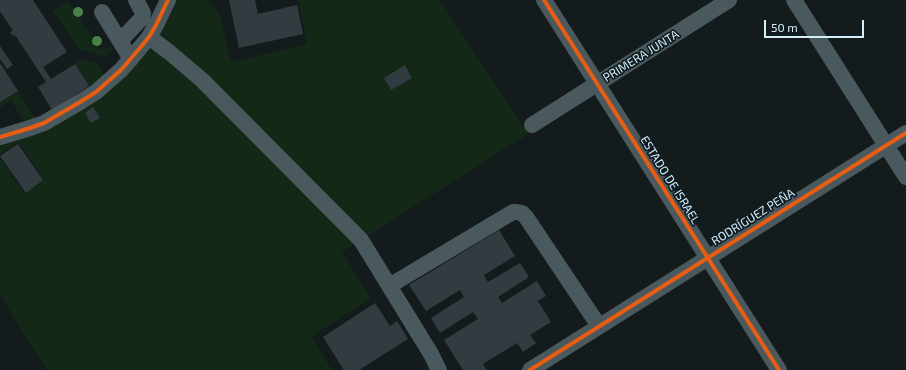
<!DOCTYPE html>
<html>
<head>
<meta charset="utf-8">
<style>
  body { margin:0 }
  #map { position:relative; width:906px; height:370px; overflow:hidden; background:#141b1d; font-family:"Exo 2",sans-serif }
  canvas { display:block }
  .scale { position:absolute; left:764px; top:20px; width:100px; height:18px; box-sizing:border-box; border:2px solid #d5f0fa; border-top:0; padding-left:5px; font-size:12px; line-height:14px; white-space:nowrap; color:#d5f0fa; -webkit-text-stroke:3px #101c21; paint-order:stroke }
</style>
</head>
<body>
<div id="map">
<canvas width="906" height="370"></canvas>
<div class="scale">50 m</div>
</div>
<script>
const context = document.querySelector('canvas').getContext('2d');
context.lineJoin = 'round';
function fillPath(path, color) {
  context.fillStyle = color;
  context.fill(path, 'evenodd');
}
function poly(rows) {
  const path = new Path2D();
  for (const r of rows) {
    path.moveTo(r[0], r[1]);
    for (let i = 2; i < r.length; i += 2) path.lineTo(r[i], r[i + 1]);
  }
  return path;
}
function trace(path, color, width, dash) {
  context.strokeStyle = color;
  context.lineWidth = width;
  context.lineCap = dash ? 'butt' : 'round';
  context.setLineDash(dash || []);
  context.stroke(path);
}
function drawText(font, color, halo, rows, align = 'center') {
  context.font = font + ' "Exo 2",sans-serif';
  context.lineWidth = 3.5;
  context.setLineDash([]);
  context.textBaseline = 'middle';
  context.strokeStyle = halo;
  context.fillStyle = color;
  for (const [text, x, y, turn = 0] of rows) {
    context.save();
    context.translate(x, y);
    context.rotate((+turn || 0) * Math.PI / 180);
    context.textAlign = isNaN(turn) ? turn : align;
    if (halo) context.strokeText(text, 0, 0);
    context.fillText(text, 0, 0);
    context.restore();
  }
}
fillPath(poly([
  [176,0,208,0,219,12,231,62,307,44,299,0,440,0,528,134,342,252,371,298,311,337,332,370,47,370,0,295,0,158,24,193,44,179,19,142,0,154,0,143,45,127,160,37,159,34],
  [68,1,100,49,112,47,113,50,107,52,108,56,98,55,79,49,53,11],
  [82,59,98,64,105,76,90,88,75,64],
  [18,91,36,119,25,123,11,100,0,107,0,102]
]), '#142818');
fillPath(poly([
  [0,0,33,0,67,52,43,67,51,79,75,64,89,86,52,110,38,87,46,82,15,35,13,36,10,32,13,31,0,11],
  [229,0,255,0,258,14,297,5,303,34,239,48],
  [0,46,13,65,7,69,1,60,0,61],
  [0,63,18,91,0,102],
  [405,65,412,78,391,90,384,78],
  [93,107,100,118,91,123,85,113],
  [18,144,43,180,26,193,0,156],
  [499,230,515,256,484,275,488,282,520,263,529,277,498,297,502,303,537,281,546,296,538,301,551,322,530,335,536,343,523,352,517,343,483,364,487,370,463,370,444,340,478,319,473,312,440,333,431,318,464,297,460,290,426,311,409,285],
  [375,303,390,326,397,321,408,339,359,370,344,370,323,337]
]), '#323b3f');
trace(poly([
  [544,0,779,370],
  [794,0,906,177],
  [102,12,131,59],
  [149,37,169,52,202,80,361,240,431,354,439,370],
  [120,41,142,18,143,13,136,0],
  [532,125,729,0],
  [0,137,30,128,44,123,80,102,96,92,121,70,139,49,149,37,156,25,168,0],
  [389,286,513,212,517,212,522,213,526,217,599,326],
  [530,370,906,133]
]), '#4a595d', 16);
trace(poly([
  [544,0,779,370],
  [0,137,30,128,44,123,80,102,96,92,121,70,139,49,149,37,156,25,168,0],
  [530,370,906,133]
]), '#e95d12', 4);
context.fillStyle = '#498047';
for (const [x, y] of [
  [78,12],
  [97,41]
]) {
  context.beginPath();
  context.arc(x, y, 5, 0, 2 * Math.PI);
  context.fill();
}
drawText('12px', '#d5f0fa', '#101c21', [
  ["PRIMERA JUNTA",641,56,-32],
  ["ESTADO DE ISRAEL",670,180,58],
  ["RODRÍGUEZ PEÑA",753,217,-32]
]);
</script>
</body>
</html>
